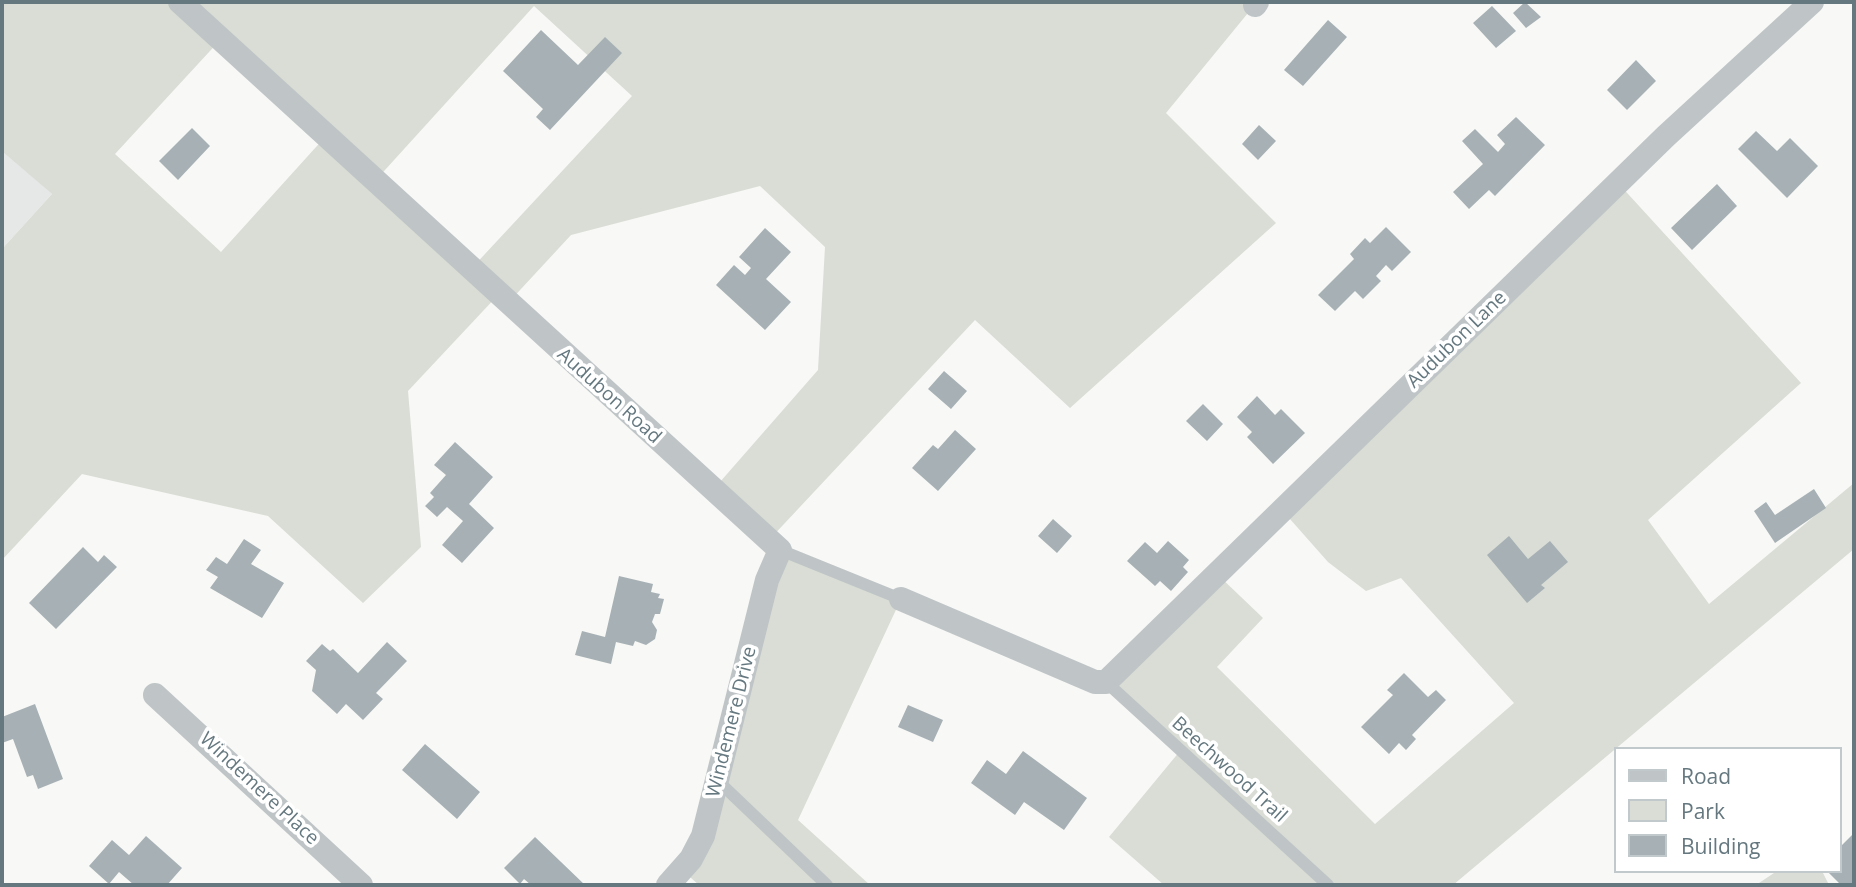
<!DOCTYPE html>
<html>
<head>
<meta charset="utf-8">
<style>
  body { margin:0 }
  #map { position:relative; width:1856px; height:887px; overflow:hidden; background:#f8f8f6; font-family:"Open Sans",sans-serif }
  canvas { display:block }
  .frame { position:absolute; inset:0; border:4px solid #65787f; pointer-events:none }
  .legend { position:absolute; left:1614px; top:747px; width:228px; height:126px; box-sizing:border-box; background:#fff; border:2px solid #c1c9cc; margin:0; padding:9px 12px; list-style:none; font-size:21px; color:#65787f }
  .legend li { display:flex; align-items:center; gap:14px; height:35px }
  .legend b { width:35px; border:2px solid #c1c9cc }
</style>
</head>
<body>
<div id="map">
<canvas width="1856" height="887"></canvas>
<div class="frame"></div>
<ul class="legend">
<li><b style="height:9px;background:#bfc5c7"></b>Road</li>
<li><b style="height:19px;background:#d9ddd5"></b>Park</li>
<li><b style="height:19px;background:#a7b1b5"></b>Building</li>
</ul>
</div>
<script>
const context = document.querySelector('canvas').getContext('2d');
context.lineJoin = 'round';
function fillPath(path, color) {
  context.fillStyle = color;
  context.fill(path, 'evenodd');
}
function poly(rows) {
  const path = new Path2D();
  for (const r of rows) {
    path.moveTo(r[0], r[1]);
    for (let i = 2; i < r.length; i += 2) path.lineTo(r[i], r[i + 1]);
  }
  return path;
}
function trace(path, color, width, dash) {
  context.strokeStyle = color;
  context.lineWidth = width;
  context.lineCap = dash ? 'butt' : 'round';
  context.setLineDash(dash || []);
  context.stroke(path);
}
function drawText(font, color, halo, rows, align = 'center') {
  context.font = font + ' "Open Sans",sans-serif';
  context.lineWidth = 7;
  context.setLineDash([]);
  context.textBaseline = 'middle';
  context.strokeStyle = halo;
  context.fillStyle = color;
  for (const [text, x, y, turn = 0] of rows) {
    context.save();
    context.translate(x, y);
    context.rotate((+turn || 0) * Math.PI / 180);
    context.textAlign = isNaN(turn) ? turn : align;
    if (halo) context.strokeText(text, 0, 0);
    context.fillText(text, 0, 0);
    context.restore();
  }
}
fillPath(poly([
  [2,149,52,194,2,249]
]), '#e6e8e7');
fillPath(poly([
  [2,2,180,2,192,12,202,2,1257,2,1166,113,1276,223,1070,408,975,320,769,540,713,490,818,370,825,247,760,186,571,235,508,303,498,295,408,391,421,547,363,603,268,516,82,474,2,560,2,249,52,194,2,151],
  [534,6,632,96,471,269,375,181],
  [221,39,326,136,221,252,115,154],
  [1618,183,1801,383,1648,520,1709,604,1854,483,1854,549,1453,885,1164,885,1109,837,1180,751,1106,682,1217,574,1263,618,1217,667,1375,824,1514,703,1401,578,1366,591,1328,562,1282,510],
  [780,550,901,599,798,820,870,885,699,885,682,870],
  [1777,871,1822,871,1829,885,1756,885]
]), '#d9ddd5');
fillPath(poly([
  [1525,2,1541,17,1526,28,1513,13],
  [1492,6,1516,31,1496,48,1473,23],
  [1328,20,1347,37,1303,86,1284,70],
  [541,30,578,65,605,37,622,53,550,130,536,117,543,109,503,71],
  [1636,60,1656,81,1627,110,1607,90],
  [1516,117,1545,145,1495,196,1489,190,1469,209,1453,192,1483,164,1462,141,1475,129,1498,152,1505,144,1497,135],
  [1259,125,1276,141,1258,160,1242,144],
  [192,128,210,146,178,180,159,161],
  [1756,131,1777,151,1790,138,1818,166,1787,198,1738,149],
  [1717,184,1737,206,1692,250,1671,228],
  [1386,227,1411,252,1392,271,1386,265,1376,276,1381,281,1363,299,1355,291,1335,311,1318,295,1354,259,1350,254,1365,238,1370,243],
  [765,228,791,252,766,279,791,302,765,330,716,285,734,265,745,275,751,268,739,257],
  [944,371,967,391,951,409,928,389],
  [1257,396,1275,415,1281,409,1305,433,1273,464,1247,437,1252,432,1237,417],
  [1203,404,1223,424,1207,441,1186,421],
  [955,430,976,449,938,491,912,468,933,445,938,449],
  [455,442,493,477,469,504,494,528,462,563,442,545,463,521,447,507,437,517,425,506,434,497,430,493,446,475,434,465],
  [1814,489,1826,508,1775,543,1754,511,1766,502,1775,515],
  [1053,519,1072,536,1057,553,1038,536],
  [1509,536,1528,559,1550,541,1568,562,1541,585,1545,588,1527,603,1487,555],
  [244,539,261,550,251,564,284,583,262,618,210,588,218,577,206,570,216,557,227,564],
  [1168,541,1189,560,1183,567,1188,572,1171,591,1160,581,1155,586,1127,561,1145,542,1157,553],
  [83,547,98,562,104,555,117,567,56,629,29,603],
  [619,576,653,584,651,592,660,594,658,598,664,599,660,614,655,614,652,622,657,630,655,639,646,645,635,641,633,646,616,642,611,664,575,655,582,631,605,637],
  [387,642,407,661,376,693,383,699,363,720,346,704,337,714,312,691,316,670,306,661,322,644,330,651,333,649,358,673],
  [1404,673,1428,697,1436,690,1446,700,1412,735,1416,739,1406,750,1399,743,1389,754,1361,727,1393,695,1387,690],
  [35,704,63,779,38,789,33,775,27,777,13,739,2,743,2,717],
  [908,705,943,720,933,742,898,727],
  [425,744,480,792,457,819,402,770],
  [1023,751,1087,798,1064,830,1024,802,1015,815,971,783,987,760,1006,774],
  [1854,833,1854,884,1841,885,1827,871,1840,871,1840,843,1842,845],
  [146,836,182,868,167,885,134,885,119,872,109,884,89,866,112,840,129,855],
  [535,837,585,885,531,885,524,879,520,884,504,868]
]), '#a7b1b5');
trace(poly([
  [780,550,901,599],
  [1106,682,1328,885],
  [718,781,827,885]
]), '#bfc5c7', 12);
trace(poly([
  [180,2,780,550,767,580,703,836,691,859,668,885],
  [1255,5,1257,2],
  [901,599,1095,682,1106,682,1666,136,1812,2],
  [155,695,361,885]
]), '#bfc5c7', 24);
drawText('19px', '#65787f', '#fff', [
  ["Audubon Lane",1457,340,-44],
  ["Audubon Road",609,396,42],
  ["Windemere Drive",732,722,-76],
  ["Beechwood Trail",1229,770,42],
  ["Windemere Place",259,789,43]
]);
</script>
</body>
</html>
